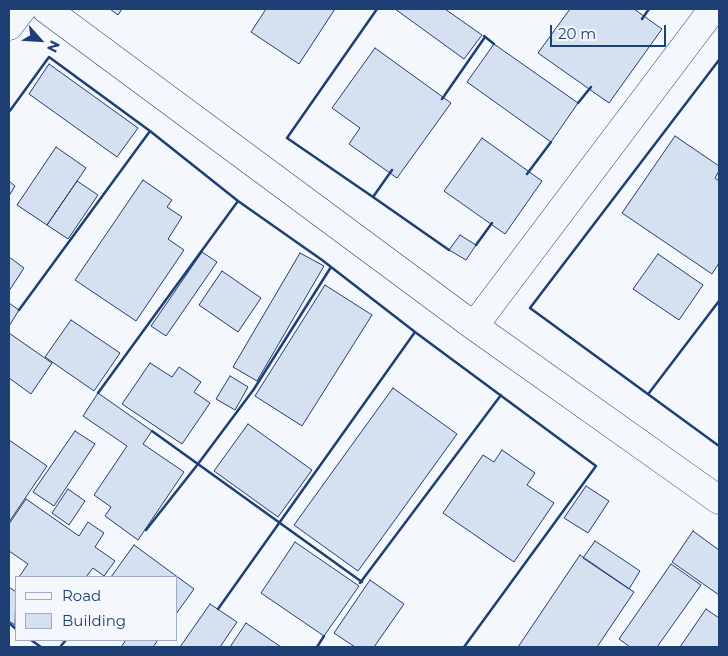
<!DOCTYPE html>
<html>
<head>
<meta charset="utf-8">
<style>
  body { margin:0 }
  #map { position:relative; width:728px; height:656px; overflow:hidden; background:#f4f7fb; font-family:Montserrat,sans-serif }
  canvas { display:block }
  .frame { position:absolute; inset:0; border:10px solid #1d3f73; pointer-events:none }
  .legend { position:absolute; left:15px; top:576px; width:162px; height:65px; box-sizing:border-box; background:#f4f7fb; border:1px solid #9eadc5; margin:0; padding:6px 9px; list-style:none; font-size:15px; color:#1d3f73 }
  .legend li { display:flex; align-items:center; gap:10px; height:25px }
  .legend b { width:25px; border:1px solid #9eadc5 }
  .north { position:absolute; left:15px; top:15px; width:50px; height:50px; -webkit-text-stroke:4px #f4f7fb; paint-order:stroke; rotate:116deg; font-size:14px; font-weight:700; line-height:20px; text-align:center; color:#1d3f73 }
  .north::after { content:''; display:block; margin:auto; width:18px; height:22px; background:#1d3f73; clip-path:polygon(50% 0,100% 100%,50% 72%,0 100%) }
  .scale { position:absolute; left:550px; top:25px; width:116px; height:22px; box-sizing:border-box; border:2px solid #1d3f73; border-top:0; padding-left:6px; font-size:15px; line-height:18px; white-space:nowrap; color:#1d3f73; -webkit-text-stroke:4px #f4f7fb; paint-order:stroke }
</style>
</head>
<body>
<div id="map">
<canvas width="728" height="656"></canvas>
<div class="frame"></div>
<ul class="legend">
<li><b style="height:6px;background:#f4f7fb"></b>Road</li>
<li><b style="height:14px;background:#d5e0f0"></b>Building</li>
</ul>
<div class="north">N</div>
<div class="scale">20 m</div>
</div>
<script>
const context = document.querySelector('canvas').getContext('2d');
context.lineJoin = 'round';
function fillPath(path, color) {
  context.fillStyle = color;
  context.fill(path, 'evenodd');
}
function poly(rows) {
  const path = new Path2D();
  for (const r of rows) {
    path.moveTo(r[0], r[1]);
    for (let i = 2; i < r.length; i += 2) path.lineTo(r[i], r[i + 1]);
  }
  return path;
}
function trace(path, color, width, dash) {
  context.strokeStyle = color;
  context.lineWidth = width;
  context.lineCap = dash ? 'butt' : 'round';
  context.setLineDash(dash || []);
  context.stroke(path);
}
const building = poly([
  [110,9,122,9,118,15,110,9],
  [266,9,335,9,299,64,251,32,266,9],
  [395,9,445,9,482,35,464,59,395,9],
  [570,9,634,9,662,29,609,103,538,53,570,9],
  [494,44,578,103,551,142,467,82,494,44],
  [375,48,451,103,397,178,349,144,360,128,332,108,375,48],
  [49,64,138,128,117,157,29,94,49,64],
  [675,136,719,166,719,171,715,178,719,181,719,263,712,274,622,213,675,136],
  [482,138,542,181,505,234,444,191,482,138],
  [56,147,86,168,47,225,17,205,56,147],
  [143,180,172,200,167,207,182,217,168,239,184,250,136,321,75,280,143,180],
  [9,181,15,186,9,196,9,181],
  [77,181,98,195,68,239,47,225,77,181],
  [460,235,476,245,466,260,449,250,460,235],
  [202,252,217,262,166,336,151,326,202,252],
  [300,253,324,266,257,381,233,367,300,253],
  [658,254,703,285,679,320,633,289,658,254],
  [9,257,24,268,9,291,9,257],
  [222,271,261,298,238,332,199,305,222,271],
  [325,285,372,315,302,426,255,396,325,285],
  [9,303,19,310,9,326,9,303],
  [71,320,120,353,94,391,45,357,71,320],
  [9,333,52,363,31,394,9,378,9,333],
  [150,363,172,377,179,367,201,382,194,392,210,403,182,444,122,404,150,363],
  [230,376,248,387,235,410,216,399,230,376],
  [393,388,457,434,358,571,294,525,393,388],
  [98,393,152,431,143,444,184,472,138,540,105,516,111,507,94,495,127,446,83,416,98,393],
  [248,424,312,470,278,517,214,471,248,424],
  [75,431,95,444,54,506,33,492,75,431],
  [9,440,47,466,9,522,9,440],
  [502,450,535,473,527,485,554,503,514,562,443,513,483,455,494,462,502,450],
  [586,486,609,501,588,533,564,518,586,486],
  [68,489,85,501,69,525,52,513,68,489],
  [26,499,79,536,88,522,104,533,95,547,115,561,104,576,93,568,86,577,19,577,28,564,9,551,9,524,26,499],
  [693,531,719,550,719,595,672,562,693,531],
  [595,541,640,571,629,589,583,558,595,541],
  [295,542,359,586,324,636,261,593,295,542],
  [134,545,194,589,176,614,176,577,111,577,134,545],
  [580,555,634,592,597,647,518,647,580,555],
  [671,564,701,585,657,647,630,647,619,639,671,564],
  [370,580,404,604,374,647,355,647,334,633,370,580],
  [9,587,16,592,15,625,9,621,9,587],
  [210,604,237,622,220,647,180,647,210,604],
  [706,609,719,618,719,647,680,647,706,609],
  [246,623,281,647,230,647,246,623],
  [126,640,158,640,153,647,121,647,126,640]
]);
fillPath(building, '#d5e0f0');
trace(building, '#1d3f73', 1);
const minor = poly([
  [46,9,474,326,719,500],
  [9,26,22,9],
  [474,326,713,9]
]);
trace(minor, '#1d3f73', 29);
trace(minor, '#f4f7fb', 28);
trace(poly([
  [642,19,649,9],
  [484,36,494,44],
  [719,60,530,308,719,446],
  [442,99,485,37],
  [578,103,591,87],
  [9,112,49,57,150,131,19,310],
  [392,170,373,197,449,250],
  [527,174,551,142],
  [373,197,287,138,377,9],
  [238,201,322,260,415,332],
  [476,245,492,223],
  [98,393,238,201,150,131],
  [649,393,719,301],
  [152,431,362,582],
  [146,530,198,464,254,389,331,267],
  [360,583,501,395],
  [218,609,415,332,596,466,464,647],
  [9,623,16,629],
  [31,640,41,647],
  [60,647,66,640],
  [317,647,324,636]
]), '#1d3f73', 2.5);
</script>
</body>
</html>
